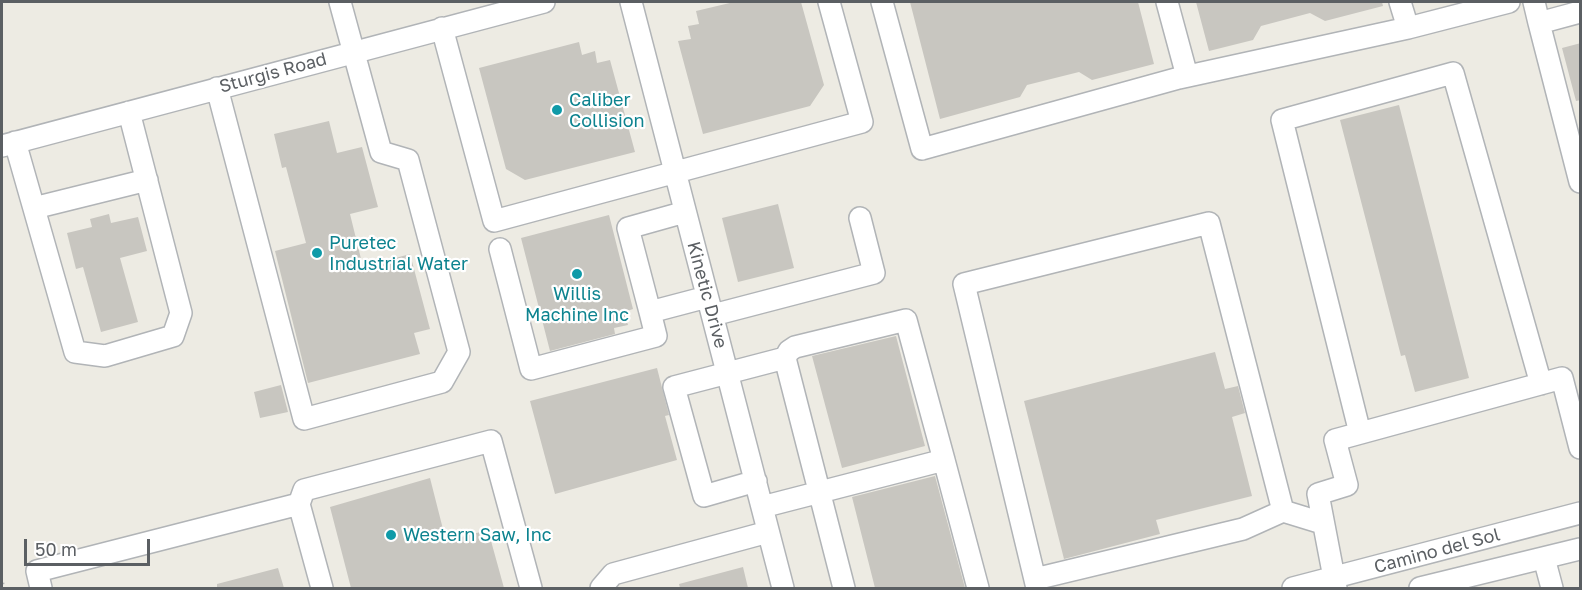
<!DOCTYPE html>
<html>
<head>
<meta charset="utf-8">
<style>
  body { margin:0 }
  #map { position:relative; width:1582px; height:590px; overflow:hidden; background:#edebe3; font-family:"Golos Text",sans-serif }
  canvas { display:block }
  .frame { position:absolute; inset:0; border:3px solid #5b5f63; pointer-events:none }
  .scale { position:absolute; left:24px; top:539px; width:126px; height:27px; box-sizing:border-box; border:3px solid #5b5f63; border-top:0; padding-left:8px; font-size:18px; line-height:21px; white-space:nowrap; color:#5b5f63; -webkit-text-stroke:4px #fff; paint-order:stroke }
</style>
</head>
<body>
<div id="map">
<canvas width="1582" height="590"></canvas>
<div class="frame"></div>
<div class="scale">50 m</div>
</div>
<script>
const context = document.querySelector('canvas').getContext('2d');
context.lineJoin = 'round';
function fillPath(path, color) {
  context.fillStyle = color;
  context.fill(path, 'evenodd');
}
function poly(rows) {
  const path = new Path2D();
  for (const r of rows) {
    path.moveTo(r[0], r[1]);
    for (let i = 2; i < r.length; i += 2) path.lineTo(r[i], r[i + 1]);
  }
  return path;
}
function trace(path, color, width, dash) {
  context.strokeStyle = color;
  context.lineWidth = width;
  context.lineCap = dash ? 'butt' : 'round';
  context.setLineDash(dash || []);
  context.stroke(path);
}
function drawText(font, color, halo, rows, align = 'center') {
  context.font = font + ' "Golos Text",sans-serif';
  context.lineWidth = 4.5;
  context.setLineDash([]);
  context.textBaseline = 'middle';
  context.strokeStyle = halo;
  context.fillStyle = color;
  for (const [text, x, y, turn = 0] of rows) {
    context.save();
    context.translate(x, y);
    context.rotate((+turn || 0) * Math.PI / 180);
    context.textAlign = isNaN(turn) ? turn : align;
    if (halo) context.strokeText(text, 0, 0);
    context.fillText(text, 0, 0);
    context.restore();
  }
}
fillPath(poly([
  [734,2,801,2,824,85,810,106,703,134,678,41,691,39,688,26,699,24,696,11],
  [910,2,1138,2,1154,64,1092,80,1079,72,1027,85,1020,97,940,119],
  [1196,2,1382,2,1383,6,1325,21,1310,13,1261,26,1253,40,1209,51],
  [579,42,582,55,595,51,597,63,610,60,635,152,525,180,506,169,479,68],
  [1581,43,1581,100,1576,101,1562,48],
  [1399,105,1469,378,1415,392,1405,355,1401,356,1340,120],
  [329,121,337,153,362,147,378,207,350,214,363,267,410,254,430,329,414,333,420,354,308,383,275,251,306,243,286,167,282,168,274,134],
  [778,204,794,268,738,282,722,218],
  [109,214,111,223,138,217,147,251,120,258,138,322,101,332,83,267,76,269,67,233,92,227,90,219],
  [609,215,633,309,624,312,628,325,614,328,615,334,550,351,521,238],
  [896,336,925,446,842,468,812,356],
  [1215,352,1225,389,1238,386,1245,413,1232,417,1252,496,1156,520,1160,534,1064,559,1024,401],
  [657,368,669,415,665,416,677,460,555,494,530,401],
  [281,385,288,412,260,418,254,392],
  [935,476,965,588,875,588,852,497],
  [430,478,446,541,488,530,504,588,351,588,330,507],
  [743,567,748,588,680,588,679,584],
  [278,568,284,588,217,588,217,584]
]), '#c8c6c0');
const minor = poly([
  [631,2,783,588],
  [882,2,922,149,1179,78,1408,28,1400,2],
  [1167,2,1187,76],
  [1534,2,1539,23,1580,12],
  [1539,23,1580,182],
  [442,28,494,221,862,122,829,2],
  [1408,28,1509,2],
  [217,88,304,419,442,382,459,352,408,160,381,152,340,2],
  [15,142,75,352,105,356,173,336,181,313,129,112],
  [2,146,544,2],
  [34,208,147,180],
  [500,249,531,369,656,336,650,312,707,297],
  [650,312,628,228,685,212],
  [713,315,874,273,860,218],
  [785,358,789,351,795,347,906,320,944,460],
  [1360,433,1282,120,1453,73,1541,384],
  [756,481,704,496,674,387,785,358,844,588],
  [299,504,304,490,491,441,531,588],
  [762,507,944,460,978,588],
  [1544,558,1552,588],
  [1035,579,1243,529,1283,511],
  [41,588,37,571,299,504,322,588],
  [601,588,613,574,768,532],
  [1037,588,964,284,1209,223,1283,511,1322,523],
  [1293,588,1580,513],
  [1336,588,1318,494,1347,485,1335,440,1562,378,1580,448],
  [1420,588,1580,549]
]);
trace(minor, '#b1b4b7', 24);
trace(minor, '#fff', 21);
trace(poly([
  [2,583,3,588]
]), '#b2b3b3', 4.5, [1.5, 8]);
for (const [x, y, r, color] of [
  [557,110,6,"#0f9aa8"],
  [317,253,6,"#0f9aa8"],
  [577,274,6,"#0f9aa8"],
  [391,535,6,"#0f9aa8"]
]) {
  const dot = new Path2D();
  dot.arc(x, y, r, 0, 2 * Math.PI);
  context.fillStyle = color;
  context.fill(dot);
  trace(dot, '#fff', 2);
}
drawText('18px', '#5b5f63', '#fff', [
  ["Sturgis Road",273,73,-15],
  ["Kinetic Drive",707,295,75],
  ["Camino del Sol",1437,551,-15]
]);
drawText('18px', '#0d838f', '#fff', [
  ["Caliber",569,100],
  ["Collision",569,121],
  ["Puretec",329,243],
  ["Industrial Water",329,264],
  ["Willis",577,294,"center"],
  ["Machine Inc",577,315,"center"],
  ["Western Saw, Inc",403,535]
], 'left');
</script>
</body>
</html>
